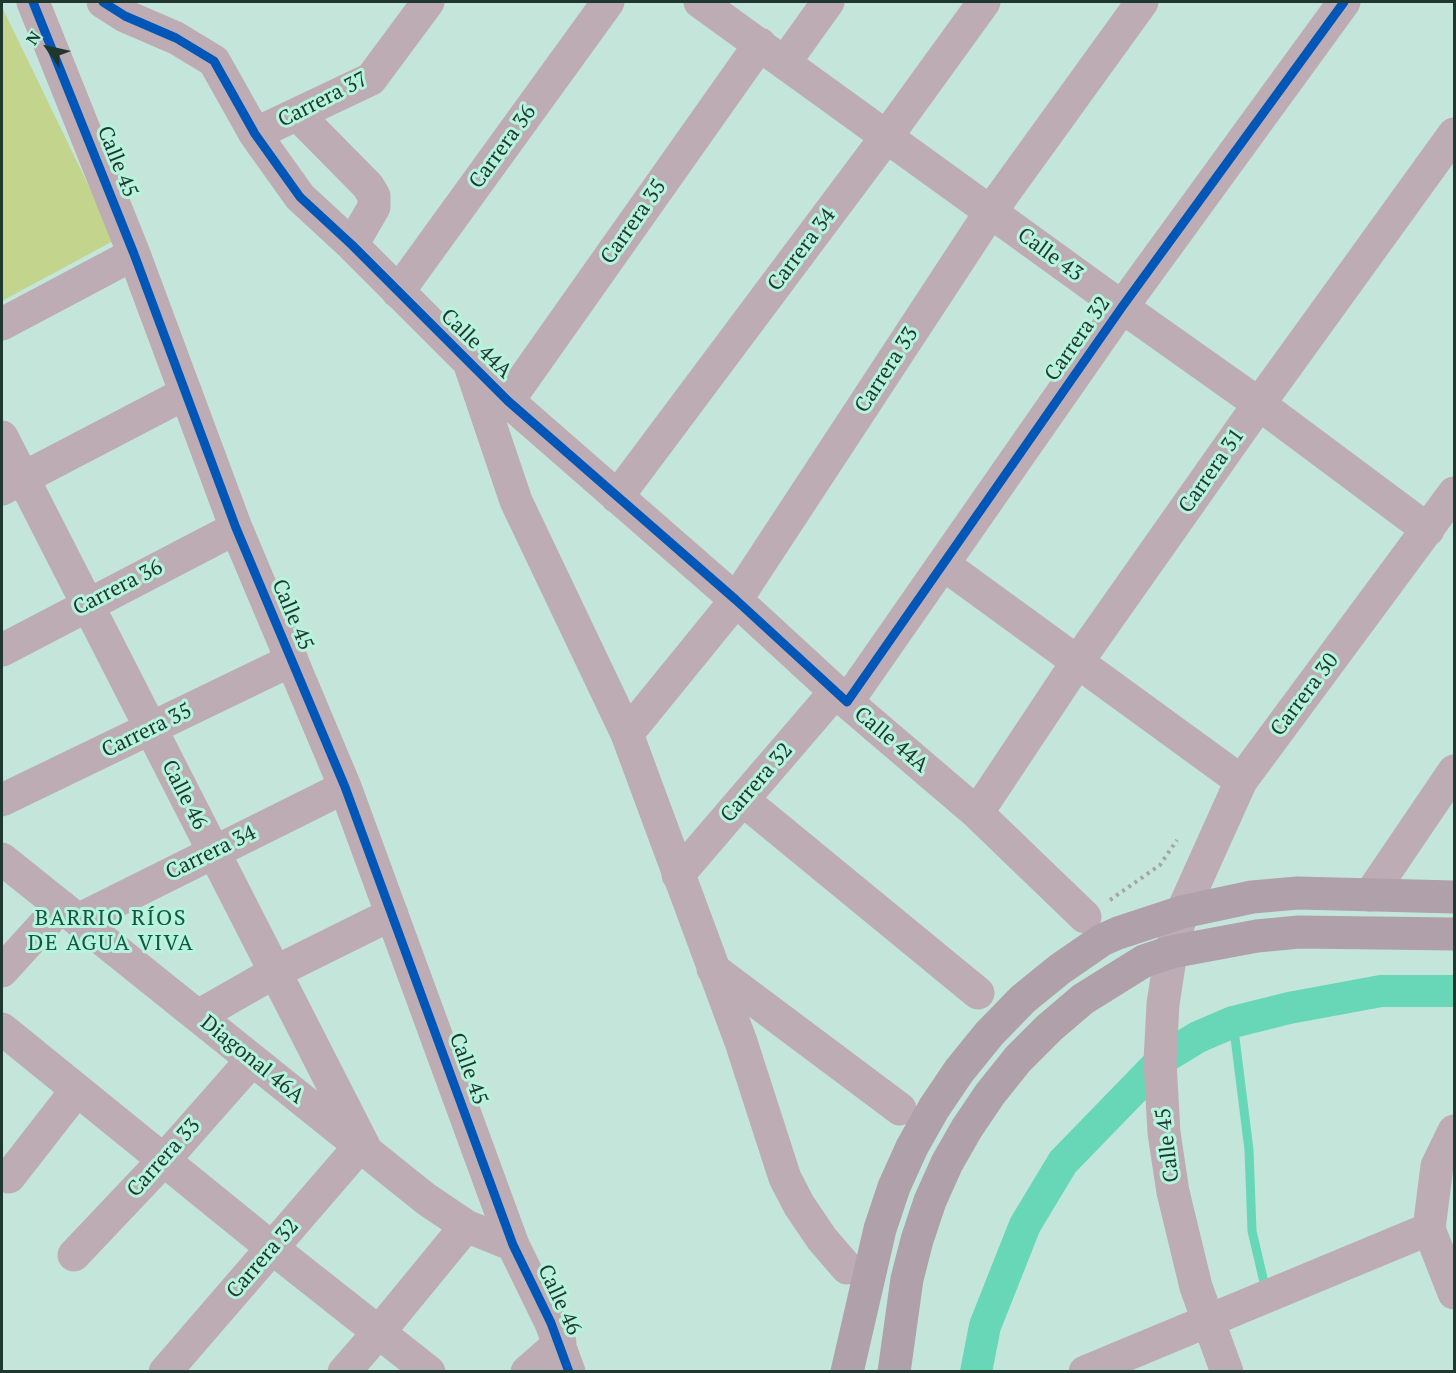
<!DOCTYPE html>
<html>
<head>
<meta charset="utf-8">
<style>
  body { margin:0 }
  #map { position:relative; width:1456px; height:1373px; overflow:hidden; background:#c4e6da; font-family:"PT Serif",serif }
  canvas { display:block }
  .frame { position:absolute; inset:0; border:3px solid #1e372f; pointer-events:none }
  .north { position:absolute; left:18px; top:18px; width:60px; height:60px; -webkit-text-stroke:4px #b6f4dd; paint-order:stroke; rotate:304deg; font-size:16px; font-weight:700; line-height:24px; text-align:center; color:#1e372f }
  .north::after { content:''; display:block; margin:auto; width:21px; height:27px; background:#1e372f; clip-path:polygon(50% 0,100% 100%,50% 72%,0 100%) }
</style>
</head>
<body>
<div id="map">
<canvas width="1456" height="1373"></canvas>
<div class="frame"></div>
<div class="north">N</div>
</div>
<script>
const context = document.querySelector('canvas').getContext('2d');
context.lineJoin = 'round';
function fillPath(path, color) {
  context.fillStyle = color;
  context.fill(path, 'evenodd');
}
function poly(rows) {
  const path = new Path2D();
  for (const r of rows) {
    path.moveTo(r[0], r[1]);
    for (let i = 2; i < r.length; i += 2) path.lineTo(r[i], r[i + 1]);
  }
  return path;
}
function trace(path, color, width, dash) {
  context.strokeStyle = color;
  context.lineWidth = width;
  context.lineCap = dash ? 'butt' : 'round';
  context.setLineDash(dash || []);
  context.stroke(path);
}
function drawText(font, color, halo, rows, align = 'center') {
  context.font = font + ' "PT Serif",serif';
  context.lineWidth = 6;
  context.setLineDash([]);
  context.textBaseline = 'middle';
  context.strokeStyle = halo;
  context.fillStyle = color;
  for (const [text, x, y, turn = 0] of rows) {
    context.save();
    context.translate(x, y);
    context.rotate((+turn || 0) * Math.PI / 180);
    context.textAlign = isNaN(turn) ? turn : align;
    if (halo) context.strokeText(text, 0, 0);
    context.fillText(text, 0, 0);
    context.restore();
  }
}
fillPath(poly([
  [2,7,115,240,2,301]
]), '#c3d48c');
trace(poly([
  [1233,1022,1249,1150,1252,1231,1266,1291]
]), '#67d7b8', 9);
trace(poly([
  [976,1372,985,1326,1025,1225,1063,1162,1165,1057,1198,1037,1233,1022,1289,1008,1381,991,1454,991]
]), '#67d7b8', 32);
trace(poly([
  [1110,900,1160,865,1177,840]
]), '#a7a4a6', 4, [3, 4.5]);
trace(poly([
  [33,2,134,254,236,528,345,787,513,1245,551,1323,569,1372],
  [103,2,125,16,176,38,214,61,255,134,300,197,352,245,508,401,736,600,847,702,977,813,1085,917],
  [700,2,1122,307,1259,404,1428,530],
  [785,62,828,2],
  [297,114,368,186,374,196,374,207,352,245],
  [255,134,371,79,428,2],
  [398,292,608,2],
  [2,324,134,254],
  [471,368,516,501,627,734,741,1042,785,1178,799,1205,822,1239,847,1268],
  [508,401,760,44],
  [2,437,367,1152],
  [2,489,186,393],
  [617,497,887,136,984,2],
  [943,564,1241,781],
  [2,650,236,528],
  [847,702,1122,307,1344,2],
  [627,734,736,600,991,211,1142,2],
  [2,800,292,660],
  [743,800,978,993],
  [977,813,1078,661,1259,404,1454,134],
  [2,859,426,1199,466,1226,513,1245],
  [678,875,835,692],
  [1370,895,1454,771],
  [78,920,345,787],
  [713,969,900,1109],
  [2,971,61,906],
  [198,1016,275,972,392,914],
  [2,1029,272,1248,429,1372],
  [1454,1131,1437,1166,1429,1229,1454,1293],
  [9,1177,76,1091],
  [74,1255,163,1161,252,1060],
  [165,1372,360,1146],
  [344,1372,379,1332,466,1226],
  [527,1372,560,1343],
  [1085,1372,1429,1229],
  [1227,1372,1196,1287,1173,1192,1164,1133,1160,1061,1163,1004,1171,952,1182,912,1241,781,1454,493]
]), '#beacb5', 33);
trace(poly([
  [847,1372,880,1229,894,1187,912,1147,934,1108,959,1071,989,1034,1023,999,1060,969,1102,940,1118,933,1182,912,1252,897,1298,893,1454,897],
  [894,1372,907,1279,917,1240,930,1201,947,1163,967,1128,990,1094,1018,1059,1049,1028,1083,999,1144,961,1171,952,1257,936,1299,932,1454,934]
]), '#b0a0aa', 33);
trace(poly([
  [33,2,134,254,236,528,345,787,513,1245,551,1323,569,1372],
  [103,2,125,16,176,38,214,61,255,134,300,197,352,245,508,401,736,600,847,702,1122,307,1344,2]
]), '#0057b8', 9);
drawText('21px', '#1e372f', '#b6f4dd', [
  ["Carrera 37",323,100,-27],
  ["Carrera 36",503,147,-54],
  ["Calle 45",117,162,68],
  ["Carrera 35",634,222,-55],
  ["Carrera 34",802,250,-53],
  ["Calle 43",1050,255,36],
  ["Carrera 32",1078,339,-55],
  ["Calle 44A",476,344,44],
  ["Carrera 33",887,370,-57],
  ["Carrera 31",1212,471,-55],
  ["Carrera 36",118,588,-27],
  ["Calle 45",292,615,67],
  ["Carrera 30",1305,695,-53],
  ["Carrera 35",147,731,-26],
  ["Calle 44A",891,740,40],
  ["Carrera 32",757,783,-49],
  ["Calle 46",184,795,63],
  ["Carrera 34",211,853,-26],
  ["Diagonal 46A",252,1060,39],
  ["Calle 45",468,1069,70],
  ["Calle 45",1168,1145,-97],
  ["Carrera 33",164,1158,-48],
  ["Carrera 32",263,1259,-49],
  ["Calle 46",559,1300,65]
]);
context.letterSpacing = '1.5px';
drawText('22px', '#155543', '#b6f4dd', [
  ["BARRIO RÍOS",111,919],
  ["DE AGUA VIVA",111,944]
]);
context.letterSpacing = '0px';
</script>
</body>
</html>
